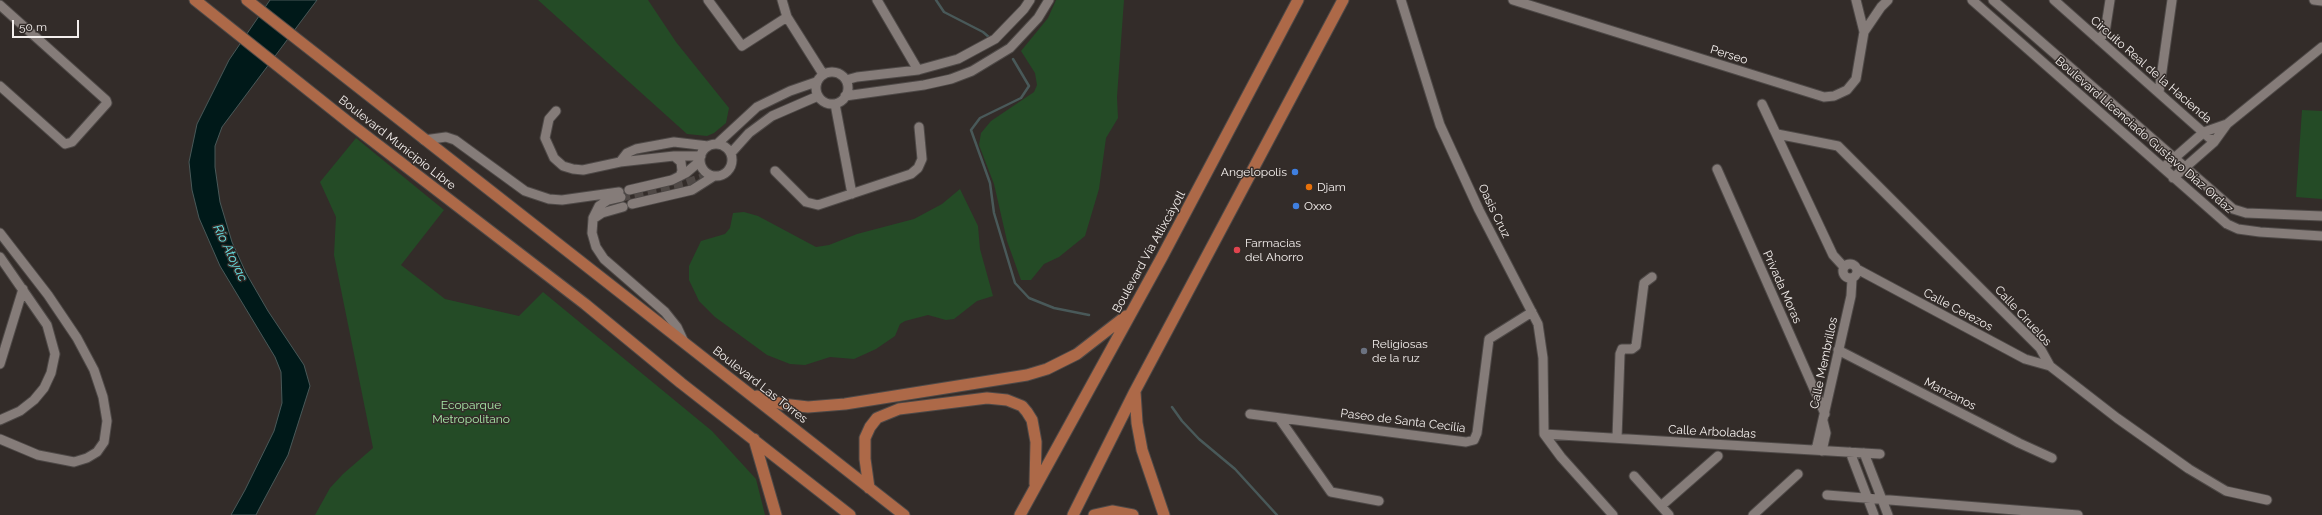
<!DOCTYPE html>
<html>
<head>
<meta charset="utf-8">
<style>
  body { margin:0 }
  #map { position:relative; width:2322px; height:515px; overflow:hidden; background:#332c29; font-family:Raleway,sans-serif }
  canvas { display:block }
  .scale { position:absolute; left:12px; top:20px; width:67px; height:18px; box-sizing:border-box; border:2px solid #f4efed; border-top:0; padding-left:5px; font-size:12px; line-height:14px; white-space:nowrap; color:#f4efed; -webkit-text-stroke:3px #332c29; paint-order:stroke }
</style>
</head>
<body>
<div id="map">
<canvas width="2322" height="515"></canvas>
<div class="scale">50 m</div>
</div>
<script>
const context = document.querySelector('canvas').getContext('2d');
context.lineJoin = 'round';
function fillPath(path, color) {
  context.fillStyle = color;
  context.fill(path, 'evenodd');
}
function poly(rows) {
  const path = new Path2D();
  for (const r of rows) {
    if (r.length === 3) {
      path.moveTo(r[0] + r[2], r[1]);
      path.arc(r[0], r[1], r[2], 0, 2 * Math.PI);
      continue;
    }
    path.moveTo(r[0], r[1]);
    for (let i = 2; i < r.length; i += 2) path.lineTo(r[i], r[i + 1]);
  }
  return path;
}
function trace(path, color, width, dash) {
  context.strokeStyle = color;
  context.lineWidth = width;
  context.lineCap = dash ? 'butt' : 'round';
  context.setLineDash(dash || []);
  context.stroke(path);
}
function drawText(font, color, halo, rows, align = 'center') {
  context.font = font + ' Raleway,sans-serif';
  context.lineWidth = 3;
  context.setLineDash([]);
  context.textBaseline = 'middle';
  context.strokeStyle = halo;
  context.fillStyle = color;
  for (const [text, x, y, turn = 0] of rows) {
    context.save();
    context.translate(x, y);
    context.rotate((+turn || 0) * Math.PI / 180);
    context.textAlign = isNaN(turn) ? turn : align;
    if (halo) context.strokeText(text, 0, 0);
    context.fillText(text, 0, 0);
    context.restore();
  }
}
fillPath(poly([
  [538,0,648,0,676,42,729,108,726,123,714,133,707,136,687,134],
  [1056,0,1124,0,1117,97,1118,118,1106,138,1099,189,1085,236,1059,257,1044,264,1031,280,1021,280,1007,241,994,184,979,145,981,133,991,121,1034,92,1037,85,1035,73,1021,51,1048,18],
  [2302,110,2322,111,2322,199,2296,197],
  [356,138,444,210,401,265,445,299,519,316,543,292,712,431,756,479,765,515,315,515,330,488,343,474,373,448,334,255,336,217,320,182],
  [960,189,978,226,980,249,993,296,977,301,954,319,946,320,928,315,905,321,900,324,895,336,876,349,854,359,830,357,805,365,790,364,767,355,715,317,699,301,689,280,689,266,701,241,725,234,730,228,733,213,744,212,758,216,816,247,829,245,857,234,914,219,942,204]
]), '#244b26');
const water = poly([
  [270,0,317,0,222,127,215,146,215,167,220,202,232,242,246,273,268,311,304,365,310,386,288,455,259,509,256,515,231,515,245,490,274,431,282,403,281,372,275,357,220,266,199,218,192,190,189,162,197,124,229,60,270,0]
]);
fillPath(water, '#001919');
trace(water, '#495959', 1);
trace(poly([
  [936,0,944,12,983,32,990,38],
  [1013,59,1029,86,1021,98,980,118,971,130,990,183,994,213,1015,283,1029,298,1054,308,1089,315],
  [1172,407,1182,421,1199,439,1235,469,1277,515]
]), '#495959', 2.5);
trace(poly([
  [621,197,687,183,711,175]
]), '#504946', 9, [9, 4.5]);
const minor = poly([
  [708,0,742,46,787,17],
  [782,0,787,17,823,74],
  [877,0,918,70],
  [1401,0,1440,125,1479,210,1538,324,1543,358,1544,434],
  [1513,0,1824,97,1834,96,1847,90,1856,79,1864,32,1856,0],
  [1972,0,2227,224,2238,229,2260,232,2322,236],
  [1993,0,2233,209,2246,213,2322,216],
  [2054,0,2214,142],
  [2314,0,2322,1],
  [0,5,106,100,107,103,72,142,65,144,0,86],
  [1864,32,1881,7,1888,0],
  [2099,40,2105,32,2110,0],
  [832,88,16],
  [846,80,857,77,918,70,958,59,995,39,1024,9,1030,0],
  [2159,92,2172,0],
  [845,96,924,85,951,79,972,71,1010,48,1038,18,1049,0],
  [835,104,852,194],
  [1762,104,1833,255,1844,267],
  [556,111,549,119,545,138,554,158,563,166,573,169,583,170,620,162,674,156,701,156],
  [1777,134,1838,146,2040,348,2050,366,2117,418,2189,469,2226,491,2267,500],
  [424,140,446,137,455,140,525,191,549,199,562,200,619,192],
  [717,144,757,107,790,91,816,82],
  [716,160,16],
  [731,153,749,133,772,116,818,96],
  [674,156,681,162,682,171,680,176],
  [620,162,627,153,636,149,674,142,708,146],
  [2163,168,2204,132,2227,124],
  [1717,169,1825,414],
  [775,171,806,202,818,205,911,174,918,168,922,159,919,127],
  [2173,178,2214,142,2227,124,2322,47],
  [629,190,672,180,686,173,700,161],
  [632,204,692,190,714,176],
  [623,207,602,213,593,219,592,233,596,247,604,259,665,312,677,327,684,342],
  [593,218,599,206,608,200,621,197],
  [0,233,48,295,77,338,94,370,103,397,107,421,104,442,97,452,87,458,74,462,38,455,0,439],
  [0,257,47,325,55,354,51,373,44,388,34,400,20,411,0,420],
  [1850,271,7],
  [1857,269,2025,359,2050,366],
  [1838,350,2019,443,2052,458],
  [0,364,23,289],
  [1250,414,1466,442,1474,440,1477,433,1489,339,1532,312],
  [1279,418,1331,492,1379,501],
  [1544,434,1880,454],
  [1544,434,1561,457,1613,515],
  [1617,438,1620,354,1622,349,1632,349,1636,346,1644,283,1652,277],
  [1816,450,1851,296,1852,279],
  [1822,451,1826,433,1823,421],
  [1850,452,1874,515],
  [1864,453,1888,515],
  [1634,476,1669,515],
  [1827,495,2078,515],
  [1661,506,1718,456],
  [1753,515,1798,474]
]);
const major = poly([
  [195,0,352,125,585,304,681,383,850,515],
  [247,0,904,515],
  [1135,392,1137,423,1142,450,1164,515],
  [757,396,782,404,808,407,845,404,1027,375,1047,369,1077,354,1126,316],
  [754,439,776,515],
  [869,488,865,459,865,438,870,427,877,418,899,409,987,398,1007,400,1022,406,1027,412,1032,420,1036,442,1035,484],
  [1020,515,1162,257,1298,0],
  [1073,515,1135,391,1343,0],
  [1094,515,1112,511,1133,515]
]);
trace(minor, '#4e4947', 11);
trace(major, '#4e4947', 13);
trace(minor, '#857c79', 9);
trace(major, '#ad6948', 11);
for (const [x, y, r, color] of [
  [1295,172,4,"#3f7fe0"],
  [1309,187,4,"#e8710a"],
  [1296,206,4,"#3f7fe0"],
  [1237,250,4,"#e0444e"],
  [1364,351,4,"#6b7280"]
]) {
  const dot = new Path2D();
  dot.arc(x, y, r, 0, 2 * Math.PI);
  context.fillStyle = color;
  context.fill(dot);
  trace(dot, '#332c29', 1.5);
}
drawText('12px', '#f4efed', '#332c29', [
  ["Perseo",1729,55,17],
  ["Circuito Real de la Hacienda",2151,70,41],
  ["Boulevard Licenciado Gustavo Díaz Ordaz",2144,135,41],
  ["Boulevard Municipio Libre",397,143,38],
  ["Oasis Cruz",1494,211,64],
  ["Boulevard Vía Atlixcáyotl",1149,252,-61],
  ["Privada Moras",1782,287,66],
  ["Calle Cerezos",1958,310,28],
  ["Calle Ciruelos",2023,316,47],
  ["Calle Membrillos",1824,363,-78],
  ["Boulevard Las Torres",760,385,38],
  ["Manzanos",1950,394,27],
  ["Paseo de Santa Cecilia",1403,421,7],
  ["Calle Arboladas",1712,432,3]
]);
drawText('12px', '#f4efed', '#332c29', [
  ["Angelopolis",1287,172,"right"],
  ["Djam",1317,187],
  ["Oxxo",1304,206],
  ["Farmacias",1245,243],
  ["del Ahorro",1245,257],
  ["Religiosas",1372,344],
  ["de la ruz",1372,358]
], 'left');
drawText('12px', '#a7e8a7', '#332c29', [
  ["Ecoparque",471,405],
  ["Metropolitano",471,419]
]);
drawText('italic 13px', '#67e3e6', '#332c29', [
  ["Río Atoyac",230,253,64]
]);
</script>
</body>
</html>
